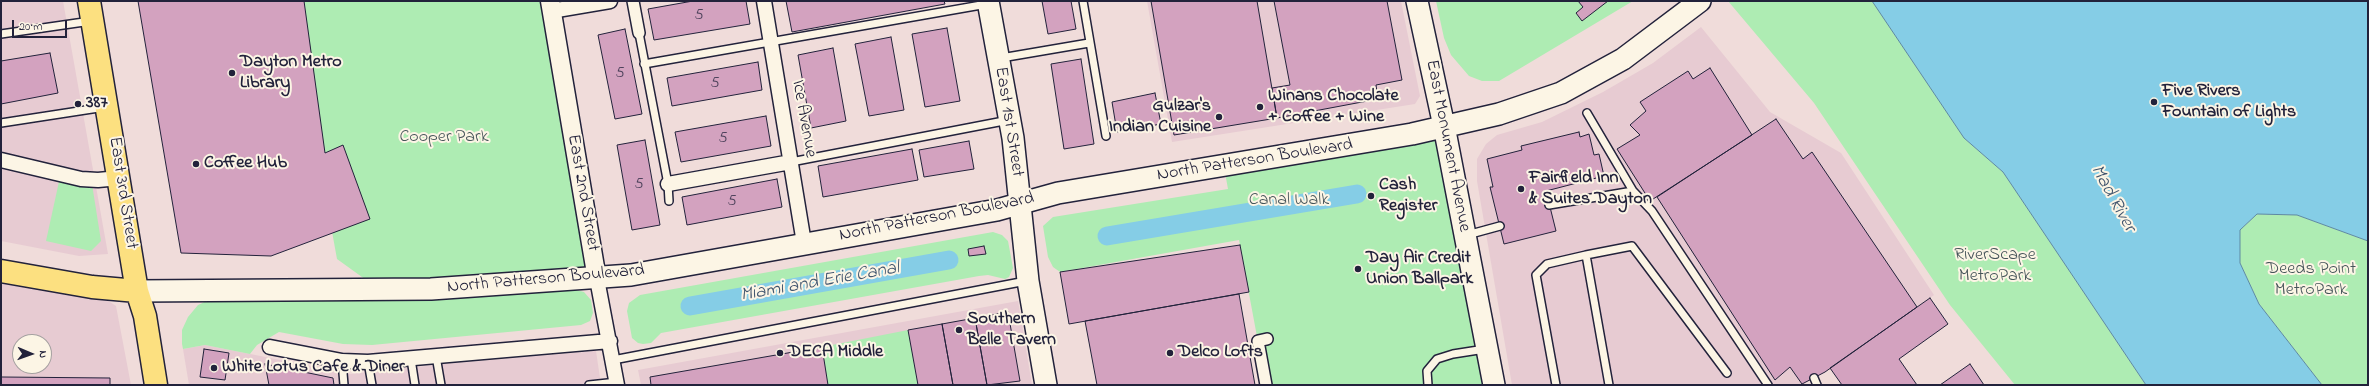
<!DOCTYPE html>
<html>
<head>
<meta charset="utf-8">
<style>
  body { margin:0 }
  #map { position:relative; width:2369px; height:386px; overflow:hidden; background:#f0dcda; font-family:"Indie Flower",sans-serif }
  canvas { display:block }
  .frame { position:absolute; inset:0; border:2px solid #22223b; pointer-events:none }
  .north { position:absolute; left:12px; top:334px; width:40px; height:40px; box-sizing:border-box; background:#fcf5e5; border:1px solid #a5a1a1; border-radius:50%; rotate:92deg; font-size:11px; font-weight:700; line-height:16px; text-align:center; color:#22223b }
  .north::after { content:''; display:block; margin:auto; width:14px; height:18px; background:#22223b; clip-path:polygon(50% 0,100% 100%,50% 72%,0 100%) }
  .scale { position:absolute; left:12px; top:20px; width:55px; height:18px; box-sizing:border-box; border:2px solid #22223b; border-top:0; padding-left:5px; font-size:12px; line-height:14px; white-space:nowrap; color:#22223b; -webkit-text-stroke:3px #fcf5e5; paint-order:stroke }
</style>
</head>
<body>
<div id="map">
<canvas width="2369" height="386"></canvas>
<div class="frame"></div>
<div class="north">N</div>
<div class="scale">20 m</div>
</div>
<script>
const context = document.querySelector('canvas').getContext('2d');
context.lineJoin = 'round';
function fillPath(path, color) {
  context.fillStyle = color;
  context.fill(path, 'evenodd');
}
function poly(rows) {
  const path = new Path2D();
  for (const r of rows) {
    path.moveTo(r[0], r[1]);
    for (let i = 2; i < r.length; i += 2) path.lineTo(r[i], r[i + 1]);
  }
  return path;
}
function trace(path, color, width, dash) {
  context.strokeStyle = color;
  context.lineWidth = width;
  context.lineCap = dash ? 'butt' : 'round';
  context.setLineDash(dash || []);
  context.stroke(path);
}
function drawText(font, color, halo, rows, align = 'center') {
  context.font = font + ' "Indie Flower",sans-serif';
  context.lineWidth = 4;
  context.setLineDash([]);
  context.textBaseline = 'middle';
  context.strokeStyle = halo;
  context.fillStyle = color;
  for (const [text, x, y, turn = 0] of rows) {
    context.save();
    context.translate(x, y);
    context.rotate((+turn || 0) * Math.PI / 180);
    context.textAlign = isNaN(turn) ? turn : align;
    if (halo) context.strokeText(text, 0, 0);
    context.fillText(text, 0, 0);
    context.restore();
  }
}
fillPath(poly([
  [1,1,63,1,108,254,79,256,1,241],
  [1147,1,1401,1,1420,96,1415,104,1172,142],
  [1701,27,1770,112,1841,153,1934,295,1825,372,1802,385,1512,385,1477,181,1477,159,1486,144,1497,135,1542,122,1603,92,1653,63],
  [1,282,104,298,116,306,131,385,1,385],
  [20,342,44,342,44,366,20,366],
  [1018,301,1032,385,641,385,638,370],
  [205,345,351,374,445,364,596,351,601,385,189,385,183,349]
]), '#e7cbd2');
fillPath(poly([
  [290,1,550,1,597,279,380,290,337,259],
  [1436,1,1633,1,1499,81,1482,81,1469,76,1451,55,1444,38],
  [1728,1,1872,1,1964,138,2003,172,2146,385,2015,385,1950,305,1814,103],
  [1444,126,1492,385,1266,385,1239,240,1060,272,1053,267,1048,257,1043,226,1053,217,1228,189,1224,167],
  [60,177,92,184,101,241,91,251,46,241],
  [2257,214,2297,215,2368,241,2368,385,2322,385,2259,304,2240,263,2240,230],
  [993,232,1002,235,1008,241,1013,268,1009,277,1005,279,988,275,979,276,661,333,651,343,643,344,638,343,632,338,627,311,629,303,640,295],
  [576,290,584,292,591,300,593,313,590,321,581,325,372,345,343,344,279,332,257,345,250,354,205,345,183,349,182,344,182,330,188,317,198,305,211,299,373,301],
  [908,330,918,385,828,385,822,347]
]), '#aeecb3');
const water = poly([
  [1872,1,2368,1,2368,241,2297,215,2257,214,2240,230,2240,263,2259,304,2322,385,2146,385,2003,172,1964,138,1872,1]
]);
fillPath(water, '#85cde6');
trace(water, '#5d89a2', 1);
trace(poly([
  [1107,236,1357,194],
  [690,306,949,260]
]), '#85cde6', 19);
const building = poly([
  [138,1,304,1,325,153,343,145,370,219,271,256,181,253,138,1],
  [693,1,746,1,750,24,654,40,648,9,693,1],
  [786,1,944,1,945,4,792,32,786,1],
  [1042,1,1071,1,1076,29,1048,34,1042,1],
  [1151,1,1257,1,1277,118,1174,135,1151,1],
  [1274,1,1387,1,1402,80,1376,85,1378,99,1277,118,1272,88,1290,85,1274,1],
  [1578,1,1608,1,1582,21,1576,13,1583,7,1578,1],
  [947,28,960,101,925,107,912,34,947,28],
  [625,29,642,114,615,119,598,35,625,29],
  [891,37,904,110,869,116,855,44,891,37],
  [833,48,846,121,811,128,798,55,833,48],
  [50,53,58,93,1,104,1,61,50,53],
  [1081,59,1094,144,1064,149,1051,64,1081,59],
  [758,62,762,90,672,106,667,78,758,62],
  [1710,68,1752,135,1650,201,1617,149,1640,135,1630,125,1646,111,1640,102,1688,71,1693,79,1710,68],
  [1155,93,1161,124,1117,132,1112,102,1155,93],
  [766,116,771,146,681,162,675,132,766,116],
  [1776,119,1803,159,1812,152,1917,307,1825,372,1802,384,1790,367,1775,380,1657,197,1776,119],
  [1579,132,1580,137,1589,134,1594,155,1599,154,1604,176,1546,191,1556,231,1504,244,1490,187,1493,187,1487,159,1522,150,1521,146,1579,132],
  [645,140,660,225,632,230,617,145,645,140],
  [969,141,974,169,924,177,919,150,969,141],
  [912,149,918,180,823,197,818,166,912,149],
  [777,179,782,207,687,225,682,197,777,179],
  [1240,245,1249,292,1069,324,1060,272,1240,245],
  [984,246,986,254,969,256,968,249,984,246],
  [1239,294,1255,385,1097,385,1085,321,1239,294],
  [1930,298,1948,324,1899,359,1917,385,1842,385,1830,368,1930,298],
  [1008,312,1020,381,987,385,975,318,1008,312],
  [975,318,987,385,953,385,942,324,975,318],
  [942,324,953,385,918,385,908,330,942,324],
  [822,347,828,385,651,385,650,377,822,347],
  [204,349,229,353,225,380,200,377,204,349],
  [265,364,333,378,334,385,269,385,265,364],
  [1970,364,1984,385,1940,385,1970,364],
  [1,377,110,378,110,385,1,385,1,377]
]);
fillPath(building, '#d3a2bf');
trace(building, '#22223b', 1);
const service = poly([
  [1083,1,1106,136],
  [639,33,668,184,669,201],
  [1,34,91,21],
  [1001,58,1089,43],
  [644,64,987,4],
  [1587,113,1633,191],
  [1,123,105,107],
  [791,162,1009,120],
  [1549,205,1633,191,1652,211,1768,385],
  [1467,235,1500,226],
  [1586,255,1632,246,1727,373],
  [436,356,441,385],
  [411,359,415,385],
  [613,360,1026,281],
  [342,361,344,385],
  [368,362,372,385],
  [1814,378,1817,385],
  [589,385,617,382],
  [1428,385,1427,371,1437,359,1453,354,1485,349],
  [1556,385,1536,275,1547,264,1586,255,1609,385]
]);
const pedestrian = poly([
  [633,1,639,33],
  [1266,385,1258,341,1267,339]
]);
const minor = poly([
  [764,1,804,243],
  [551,11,610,1],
  [1,160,81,179,98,180,119,178],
  [668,184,791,162],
  [597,279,617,385],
  [270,347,342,361,368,362,610,341]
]);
const tertiary = poly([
  [550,1,597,279]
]);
const secondary = poly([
  [988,1,1013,138,1028,281,1046,385],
  [1417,1,1444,126,1494,385],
  [137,291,431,289,631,275,997,210,1058,193,1412,134,1499,114,1561,93,1623,59,1700,1]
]);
const primary = poly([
  [89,1,137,291,145,316,156,385],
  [1,271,92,287,137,291]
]);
trace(service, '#22223b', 10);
trace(pedestrian, '#22223b', 14);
trace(minor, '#22223b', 17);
trace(tertiary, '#22223b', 21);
trace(secondary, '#22223b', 24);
trace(primary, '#22223b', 25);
trace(service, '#fcf5e5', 7);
trace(pedestrian, '#fcf5e5', 11);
trace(minor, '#fcf5e5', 14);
trace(tertiary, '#fcf5e5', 18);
trace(secondary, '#fcf5e5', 21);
trace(primary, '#fce080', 22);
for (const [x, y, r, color] of [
  [232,73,4,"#22223b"],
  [2154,102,4,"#22223b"],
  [78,104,4,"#22223b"],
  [1260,107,4,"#22223b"],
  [1219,117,4,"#22223b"],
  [196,164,4,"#22223b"],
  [1521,189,4,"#22223b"],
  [1371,196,4,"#22223b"],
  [1358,269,4,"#22223b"],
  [959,330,4,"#22223b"],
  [780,353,4,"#22223b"],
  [1170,353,4,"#22223b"],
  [214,368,4,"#22223b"]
]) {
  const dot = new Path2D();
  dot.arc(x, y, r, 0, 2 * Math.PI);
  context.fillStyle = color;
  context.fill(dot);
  trace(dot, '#fcf5e5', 1.5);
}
drawText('16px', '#4e425c', null, [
  ["5",699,16],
  ["5",620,74],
  ["5",715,84],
  ["5",723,139],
  ["5",639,185],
  ["5",732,202]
]);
drawText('bold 18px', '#22223b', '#fcf5e5', [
  ["Dayton Metro",240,63],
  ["Library",240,84],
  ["Five Rivers",2162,92],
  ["Fountain of Lights",2162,113],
  ["Winans Chocolate",1268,97],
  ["+ Coffee + Wine",1268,118],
  ["387",86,104],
  ["Gulzar's",1211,107,"right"],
  ["Indian Cuisine",1211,128,"right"],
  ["Coffee Hub",204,164],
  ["Fairfield Inn",1529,179],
  ["& Suites Dayton",1529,200],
  ["Cash",1379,186],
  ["Register",1379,207],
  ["Day Air Credit",1366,259],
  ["Union Ballpark",1366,280],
  ["Southern",967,320],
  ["Belle Tavern",967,341],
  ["DECA Middle",788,353],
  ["Delco Lofts",1178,353],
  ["White Lotus Cafe & Diner",222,368]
], 'left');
drawText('18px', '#22223b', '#fcf5e5', [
  ["Ice Avenue",803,119,80],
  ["East 1st Street",1008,122,81],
  ["East Monument Avenue",1447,146,79],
  ["North Patterson Boulevard",1255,161,-9],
  ["East 3rd Street",122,193,81],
  ["East 2nd Street",582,193,80],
  ["North Patterson Boulevard",937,218,-11],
  ["North Patterson Boulevard",546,280,-5]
]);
drawText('18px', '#455459', '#fcf5e5', [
  ["Cooper Park",444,138],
  ["Canal Walk",1289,201],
  ["RiverScape",1995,256],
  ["MetroPark",1995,277],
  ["Deeds Point",2311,270],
  ["MetroPark",2311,291]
]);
drawText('italic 19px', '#40556e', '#fcf5e5', [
  ["Mad River",2112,199,61],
  ["Miami and Erie Canal",820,283,-10]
]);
</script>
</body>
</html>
